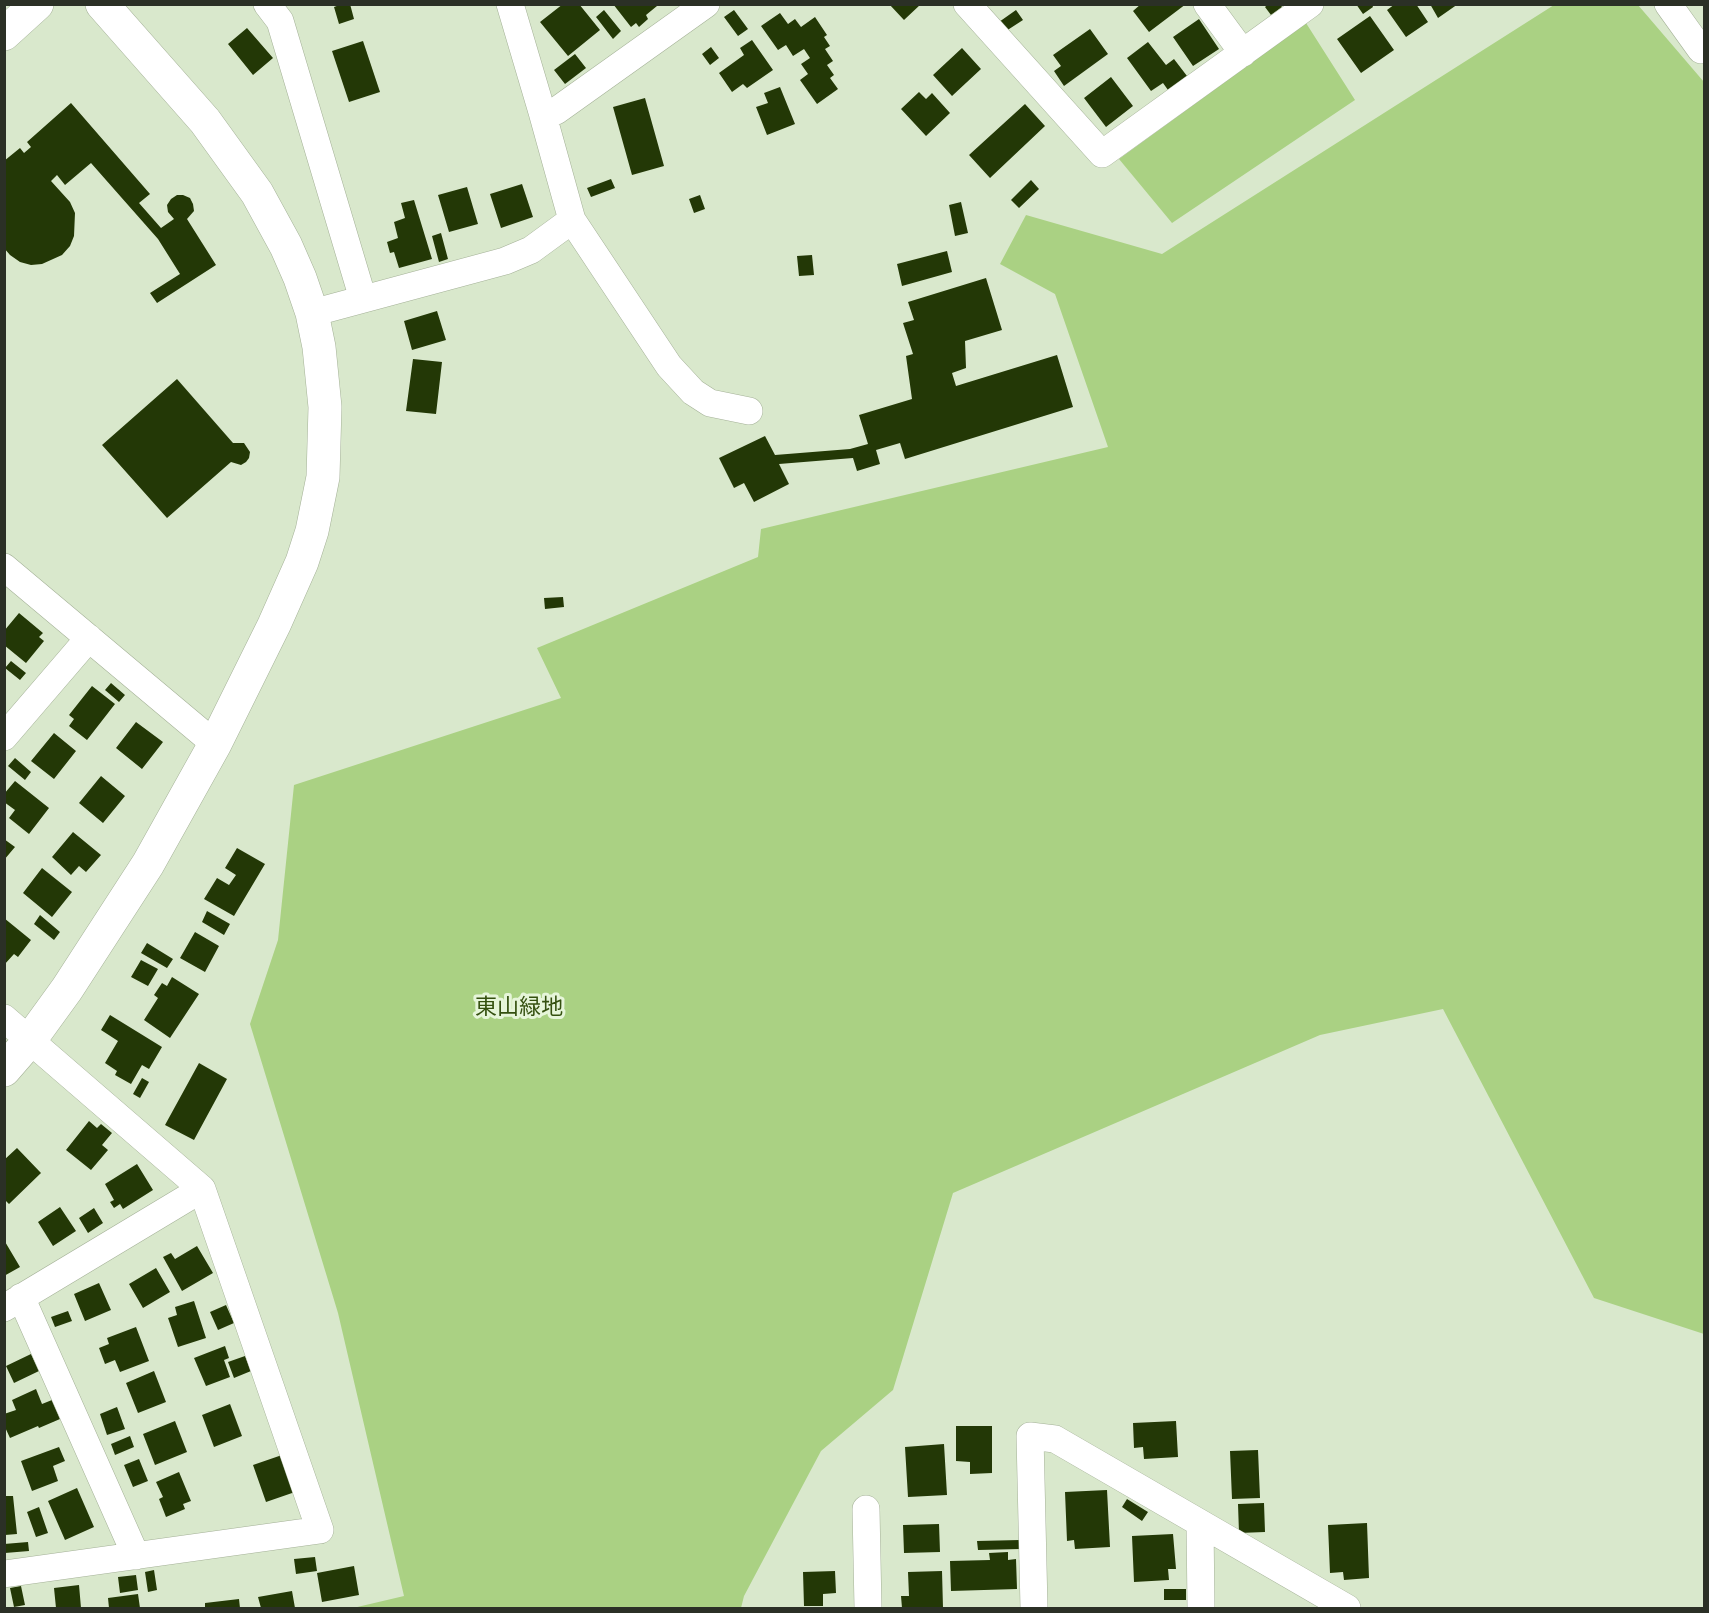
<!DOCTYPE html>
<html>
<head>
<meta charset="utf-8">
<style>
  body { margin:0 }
  #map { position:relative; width:1709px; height:1613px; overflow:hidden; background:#d9e8cc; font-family:Signika,sans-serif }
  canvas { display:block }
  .frame { position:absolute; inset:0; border:6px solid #2b3026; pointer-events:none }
</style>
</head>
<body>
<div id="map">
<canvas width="1709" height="1613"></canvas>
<div class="frame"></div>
</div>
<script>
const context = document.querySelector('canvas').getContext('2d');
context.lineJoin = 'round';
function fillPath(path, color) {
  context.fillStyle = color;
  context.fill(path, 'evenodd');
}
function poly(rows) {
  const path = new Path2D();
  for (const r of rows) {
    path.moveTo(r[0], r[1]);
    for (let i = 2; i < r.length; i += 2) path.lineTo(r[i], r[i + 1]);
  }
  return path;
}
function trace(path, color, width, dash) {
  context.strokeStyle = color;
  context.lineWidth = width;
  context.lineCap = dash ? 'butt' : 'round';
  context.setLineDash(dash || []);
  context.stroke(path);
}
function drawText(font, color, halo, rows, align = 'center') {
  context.font = font + ' Signika,"Noto Sans JP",sans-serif';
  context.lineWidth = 6;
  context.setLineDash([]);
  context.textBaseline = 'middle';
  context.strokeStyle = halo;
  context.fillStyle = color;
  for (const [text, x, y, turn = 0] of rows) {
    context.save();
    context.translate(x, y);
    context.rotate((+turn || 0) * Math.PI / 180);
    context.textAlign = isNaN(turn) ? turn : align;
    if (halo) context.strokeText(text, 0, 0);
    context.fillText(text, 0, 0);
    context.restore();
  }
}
fillPath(poly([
  [1554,5,1638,5,1704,82,1704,1334,1594,1298,1443,1009,1320,1035,953,1193,893,1390,821,1451,744,1596,741,1608,353,1608,404,1596,338,1313,250,1024,278,940,294,785,561,698,537,648,758,557,761,529,1108,447,1055,294,1000,264,1026,215,1162,254],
  [1306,23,1355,100,1172,223,1119,159]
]), '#aad183');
fillPath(poly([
  [342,4,350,4,354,19,339,24,334,7],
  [563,4,579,4,600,30,568,56,540,22],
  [613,4,656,4,657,6,646,15,648,19,639,27,636,23,631,27],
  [889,4,921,4,904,20],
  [1141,4,1186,4,1149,32,1133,11],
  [1268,4,1280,4,1282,7,1271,15,1265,7],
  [1356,4,1372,4,1373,7,1363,14],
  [1395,4,1416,4,1428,22,1406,37,1387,10],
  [1430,4,1458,4,1438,18],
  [604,10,621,31,613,39,596,17],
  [734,10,748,29,738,36,724,17],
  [1016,10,1023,20,1006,31,999,22],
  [780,13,788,24,795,19,801,27,815,17,827,35,824,37,830,46,825,49,833,61,827,65,834,75,830,78,838,89,817,104,800,80,808,74,801,64,810,58,804,49,793,56,786,45,778,50,761,26],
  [1370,16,1394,50,1361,73,1337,39],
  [1199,19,1219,49,1193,66,1173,37],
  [247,28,273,58,253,75,228,44],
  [1090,29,1108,54,1064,86,1054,71,1061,66,1053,55],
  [752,40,773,70,747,88,743,84,732,92,719,73,744,55,740,48],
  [363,41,380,92,349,102,332,51],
  [1148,42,1166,65,1174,59,1187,76,1168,90,1163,83,1151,91,1127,58],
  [711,47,719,58,710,65,702,54],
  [962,48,981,69,952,96,933,75],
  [575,54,586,68,565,84,554,70],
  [1111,77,1133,106,1106,127,1084,98],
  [780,87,795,124,767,135,756,107,768,103,764,93],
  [919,92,926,99,932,93,950,113,926,136,901,109],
  [645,98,664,166,632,175,613,107],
  [71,103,150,194,139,203,161,228,174,219,168,212,167,205,171,199,177,195,183,195,190,198,193,204,194,211,187,219,216,265,157,303,150,293,180,274,158,239,91,163,65,185,57,175,51,181,70,202,75,213,74,236,70,246,62,255,42,264,31,265,20,262,10,255,4,248,4,161,20,148,24,153,31,147,27,142],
  [1025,104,1045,126,990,178,969,155],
  [611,179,615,188,591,197,587,188],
  [1031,180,1039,189,1019,208,1011,200],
  [522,184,533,217,501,228,490,194],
  [467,187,478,224,449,232,438,195],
  [700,195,705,209,694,213,689,199],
  [414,200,432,259,399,268,394,252,390,253,387,242,398,238,394,222,405,218,401,203],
  [961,202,968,233,955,236,949,205],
  [441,233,448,259,439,262,432,236],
  [947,251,952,272,902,286,897,264],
  [812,255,814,275,799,276,797,256],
  [986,278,1002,330,965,341,966,368,952,373,956,386,1057,355,1073,407,905,459,900,443,876,450,880,464,857,471,853,458,779,464,789,484,754,502,744,483,734,488,719,458,765,436,775,455,850,449,868,444,859,415,912,399,906,356,913,354,903,323,914,320,908,302],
  [437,311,446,340,412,350,404,321],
  [413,359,442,362,436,414,406,411],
  [177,379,233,443,244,443,250,452,249,458,246,462,241,465,231,462,167,518,102,445],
  [563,597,564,607,545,609,544,598],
  [19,613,43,633,39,637,44,641,26,663,4,645,4,631],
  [11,661,26,673,20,680,5,668],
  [111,683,125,695,119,702,105,690],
  [92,686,115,704,87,740,69,726,74,719,69,715],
  [136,722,163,742,142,769,116,748],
  [54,733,76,751,54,779,31,761],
  [15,758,31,772,25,780,8,766],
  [101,776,125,796,103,823,79,803],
  [15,781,49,808,29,834,9,818,15,810,4,802,4,794],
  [73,832,101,855,86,872,79,866,71,875,52,857],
  [4,839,15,847,4,860],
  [237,848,265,864,234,916,204,899,217,878,229,885,236,875,225,868],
  [42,868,72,892,52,917,23,893],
  [207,911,230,924,224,935,202,922],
  [40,915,60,932,54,940,34,924],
  [4,918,31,940,18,957,14,954,4,965],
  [195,932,219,946,205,972,180,958],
  [147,943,173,959,167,968,141,953],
  [141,960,158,969,148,986,131,977],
  [172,977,199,994,170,1038,144,1020,158,998,154,995,162,983,167,986],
  [110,1015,162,1047,149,1069,142,1065,131,1084,115,1075,117,1071,105,1063,118,1041,101,1030],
  [199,1063,227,1079,194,1140,165,1125],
  [142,1078,149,1082,140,1098,133,1094],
  [89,1121,97,1128,101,1124,112,1133,102,1145,108,1150,91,1170,66,1150],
  [17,1148,41,1173,9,1204,4,1199,4,1160],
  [137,1164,153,1190,123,1209,120,1204,114,1208,110,1202,114,1200,105,1184],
  [60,1207,76,1231,53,1246,38,1222],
  [94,1208,103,1223,88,1233,79,1218],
  [4,1240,20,1267,4,1276],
  [197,1246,213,1273,182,1291,163,1257,171,1253,175,1259],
  [156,1268,170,1292,143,1308,129,1284],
  [99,1283,111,1310,85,1321,74,1294],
  [194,1301,206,1338,178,1347,168,1318,177,1315,175,1307],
  [226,1305,234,1323,218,1330,210,1312],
  [68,1311,72,1321,55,1327,51,1317],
  [136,1327,149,1361,120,1372,115,1360,105,1364,99,1348,109,1344,107,1338],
  [225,1346,229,1358,224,1360,230,1377,206,1386,194,1358],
  [31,1354,39,1371,14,1383,6,1366],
  [245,1356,251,1371,234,1378,228,1362],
  [154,1371,166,1402,138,1413,126,1383],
  [36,1389,42,1404,52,1400,60,1419,39,1428,38,1426,10,1438,4,1425,4,1414,16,1410,12,1400],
  [230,1404,242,1436,214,1447,202,1415],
  [117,1407,125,1429,107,1435,100,1414],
  [175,1421,187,1452,155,1465,143,1434],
  [1176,1421,1178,1457,1144,1459,1143,1447,1134,1448,1133,1423],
  [956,1426,992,1426,992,1473,970,1474,970,1462,956,1461],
  [130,1436,134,1447,115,1455,111,1444],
  [944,1444,947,1495,908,1497,905,1447],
  [59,1447,65,1461,53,1466,58,1481,32,1491,21,1461],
  [1258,1450,1260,1498,1232,1499,1230,1451],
  [282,1455,295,1492,266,1502,253,1465],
  [139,1459,148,1481,133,1487,124,1465],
  [179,1472,191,1501,183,1504,185,1509,166,1517,159,1499,163,1497,156,1482],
  [77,1488,94,1527,65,1540,48,1501],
  [1107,1490,1110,1547,1075,1549,1074,1540,1067,1541,1065,1492],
  [5,1496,13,1496,17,1534,5,1535],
  [1127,1499,1148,1512,1142,1521,1122,1507],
  [1264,1503,1265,1532,1239,1533,1238,1504],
  [39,1507,48,1533,36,1537,27,1512],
  [1367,1523,1369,1578,1344,1580,1343,1572,1330,1573,1328,1525],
  [939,1524,940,1552,904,1553,903,1525],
  [1173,1534,1176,1569,1168,1569,1169,1580,1134,1582,1132,1536],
  [1020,1540,1020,1549,978,1550,977,1541],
  [28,1542,29,1551,5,1553,4,1544],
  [1008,1552,1008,1560,1016,1559,1017,1589,951,1591,950,1561,990,1560,989,1553],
  [315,1557,317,1571,296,1574,294,1559],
  [354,1566,359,1595,322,1602,317,1573],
  [154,1570,157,1590,148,1592,145,1572],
  [835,1571,836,1593,823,1594,823,1606,804,1606,803,1572],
  [942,1571,943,1608,902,1608,901,1596,909,1596,908,1572],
  [136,1575,138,1590,120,1593,118,1577],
  [79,1585,81,1608,56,1608,54,1588],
  [21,1586,25,1605,14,1607,10,1588],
  [1164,1589,1186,1589,1186,1600,1164,1600],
  [292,1591,295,1608,261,1608,258,1597],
  [138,1594,140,1608,109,1608,108,1598],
  [239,1599,240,1608,205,1608,205,1603]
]), '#233806');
const minor = poly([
  [267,4,280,21,363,299],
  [510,4,542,112,556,111,706,4],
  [967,4,1102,154,1310,4],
  [1207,4,1243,53],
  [1668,4,1701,50,1704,49],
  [572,220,669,366,693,392,710,403,749,411],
  [312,313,505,261,531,250,572,220,542,112],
  [4,567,215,744],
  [4,737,89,638],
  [4,1018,202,1189,320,1530,4,1574],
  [21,1297,136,1556],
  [4,1308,202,1189],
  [866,1509,868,1608],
  [1200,1523,1201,1608],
  [1034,1608,1030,1436,1055,1439,1347,1608]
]);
const tertiary = poly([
  [4,1070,30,1040,67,989,148,864,215,744,274,625,302,562,312,531,323,477,325,407,319,347,312,313,300,278,286,246,257,193,205,121,102,4]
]);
const secondary = poly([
  [4,34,37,4]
]);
trace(minor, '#a4b197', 28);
trace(tertiary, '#a4b197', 34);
trace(secondary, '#a4b197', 34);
trace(minor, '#fff', 27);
trace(tertiary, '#fff', 33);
trace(secondary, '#fff', 33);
drawText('22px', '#34500f', '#e6f5d9', [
  ["東山緑地",519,1008]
]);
</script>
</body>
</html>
